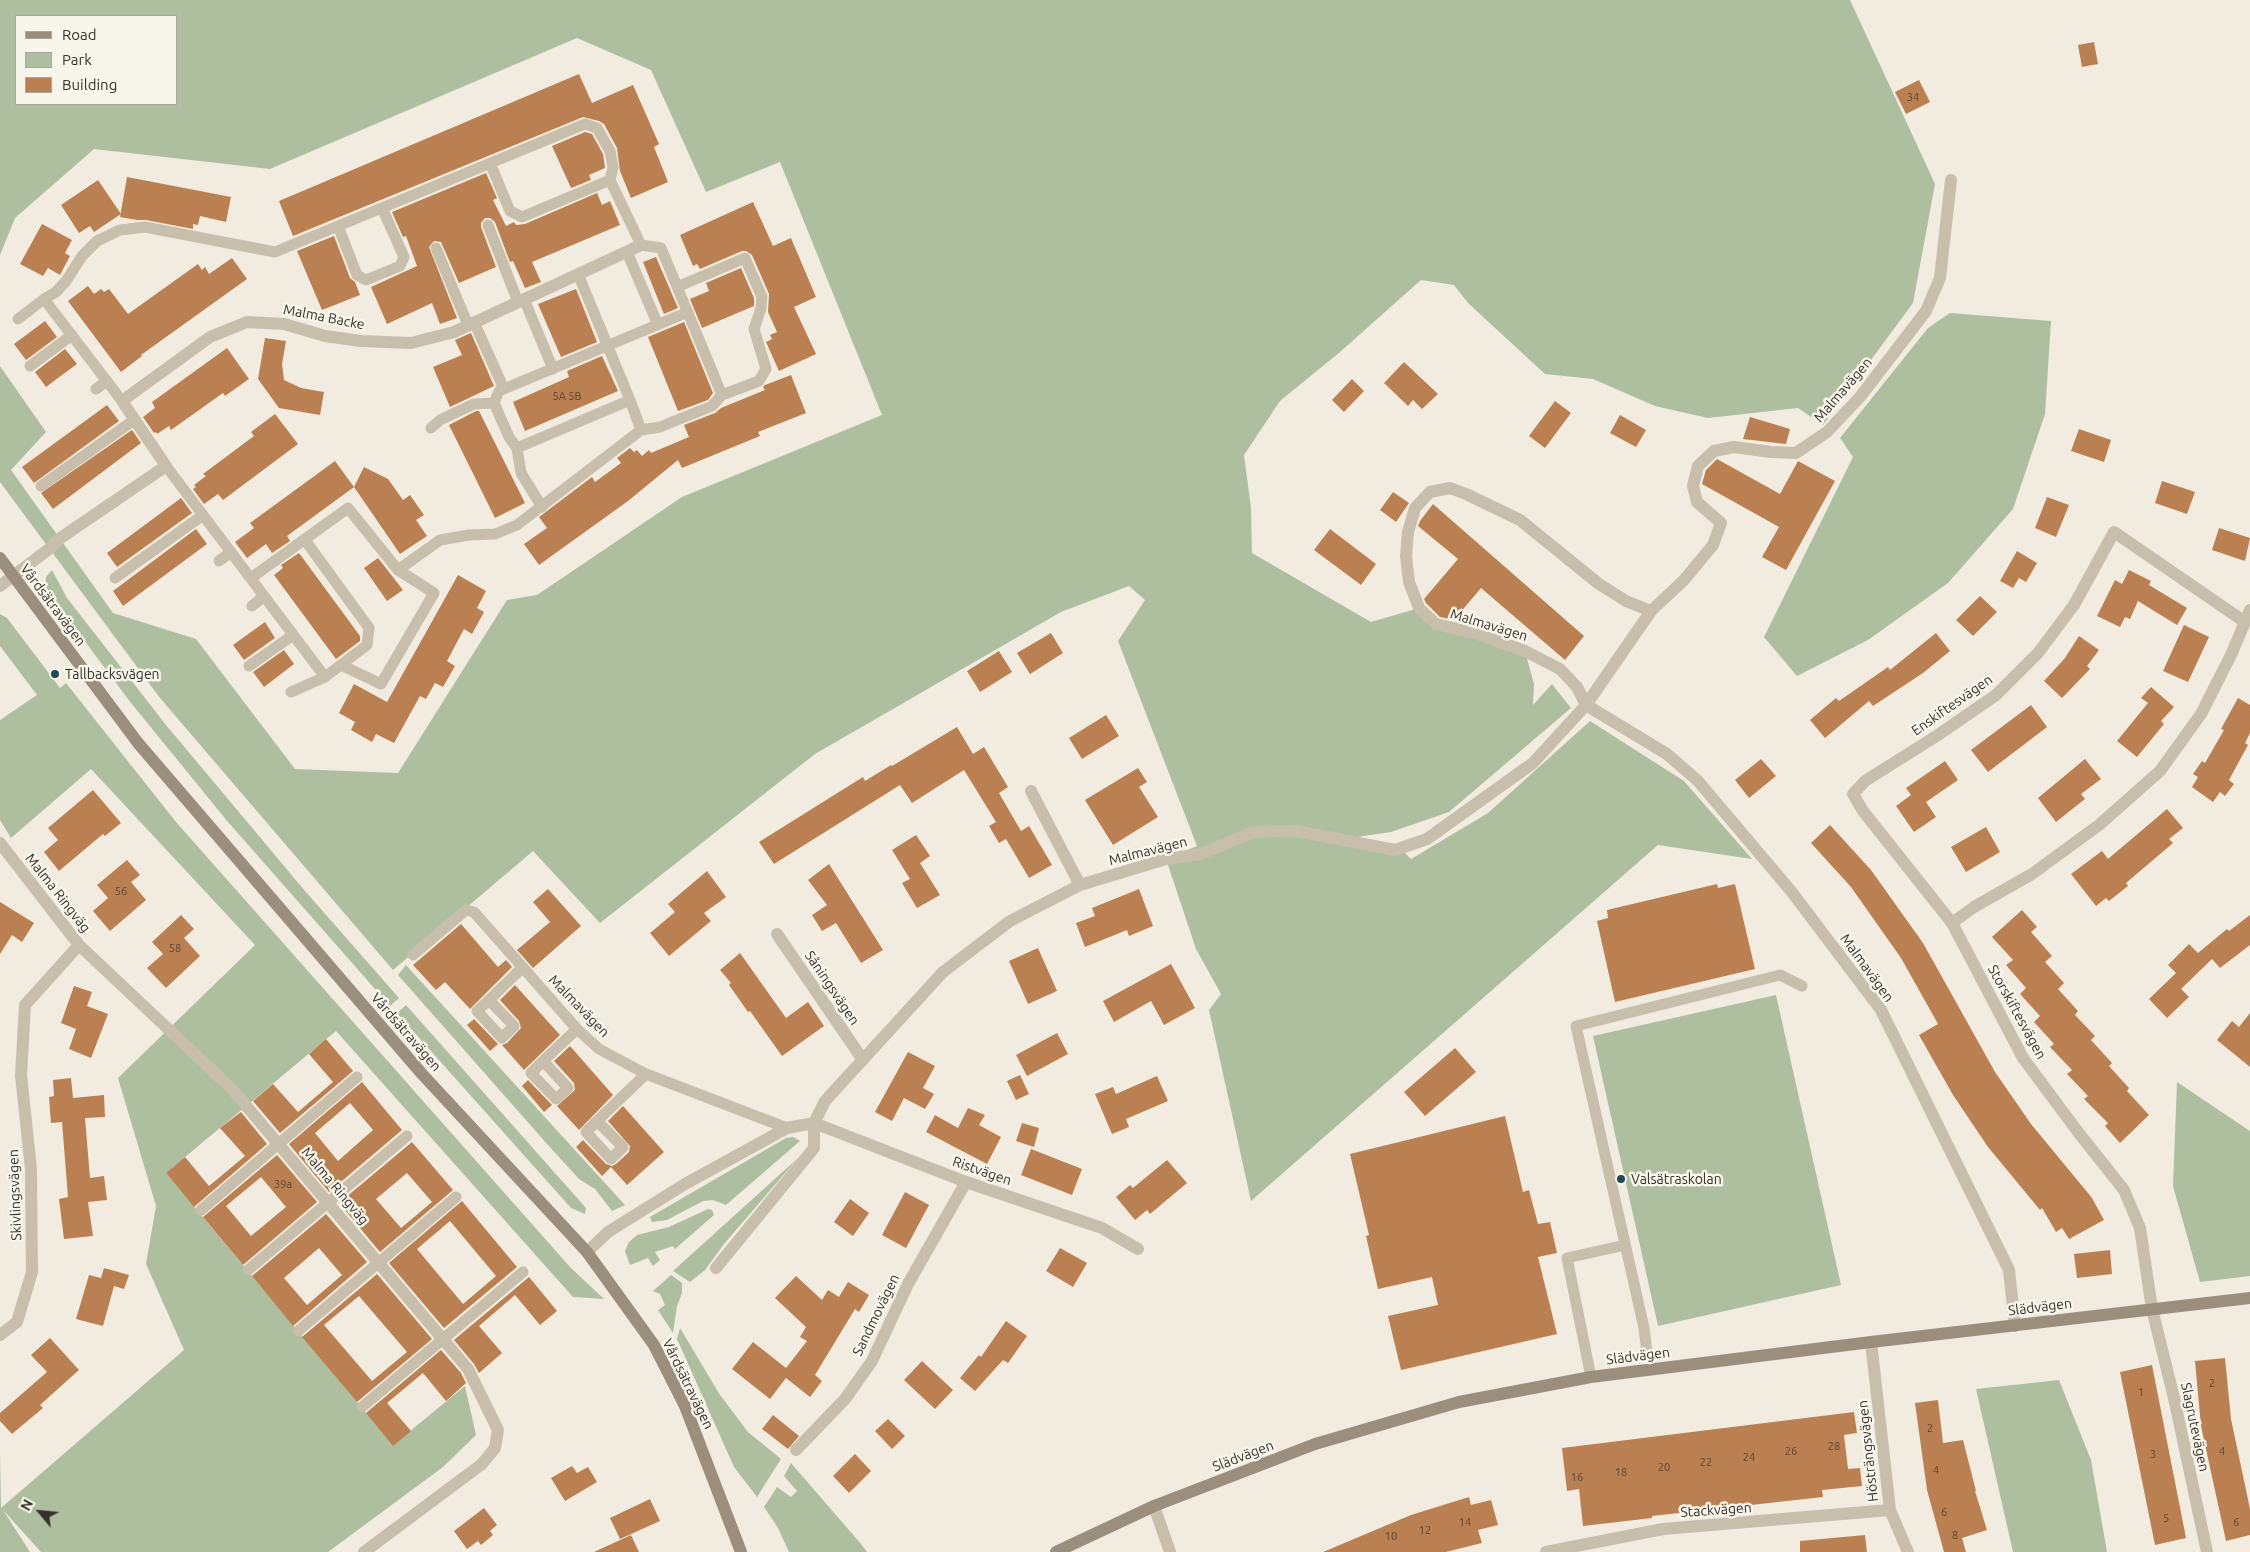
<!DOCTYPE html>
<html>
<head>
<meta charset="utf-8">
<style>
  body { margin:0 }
  #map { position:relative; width:2250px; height:1552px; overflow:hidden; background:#f1ecdf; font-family:Ubuntu,sans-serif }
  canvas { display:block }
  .legend { position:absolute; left:15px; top:15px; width:162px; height:90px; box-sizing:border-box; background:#f8f5eb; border:1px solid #aaa69e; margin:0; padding:6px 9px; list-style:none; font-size:15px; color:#36302a }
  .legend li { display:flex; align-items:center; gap:10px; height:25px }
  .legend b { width:25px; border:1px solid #aaa69e }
  .north { position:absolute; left:15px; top:1487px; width:50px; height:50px; -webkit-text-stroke:4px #f8f5eb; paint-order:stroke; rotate:298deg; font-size:14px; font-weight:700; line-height:20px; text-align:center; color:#36302a }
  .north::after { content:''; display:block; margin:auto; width:18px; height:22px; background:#36302a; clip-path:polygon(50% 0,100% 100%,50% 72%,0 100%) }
</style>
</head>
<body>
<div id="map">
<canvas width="2250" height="1552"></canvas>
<ul class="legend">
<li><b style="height:6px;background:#9b8e7d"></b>Road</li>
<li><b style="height:14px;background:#aebfa0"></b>Park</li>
<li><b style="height:14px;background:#bb8052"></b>Building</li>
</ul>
<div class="north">N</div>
</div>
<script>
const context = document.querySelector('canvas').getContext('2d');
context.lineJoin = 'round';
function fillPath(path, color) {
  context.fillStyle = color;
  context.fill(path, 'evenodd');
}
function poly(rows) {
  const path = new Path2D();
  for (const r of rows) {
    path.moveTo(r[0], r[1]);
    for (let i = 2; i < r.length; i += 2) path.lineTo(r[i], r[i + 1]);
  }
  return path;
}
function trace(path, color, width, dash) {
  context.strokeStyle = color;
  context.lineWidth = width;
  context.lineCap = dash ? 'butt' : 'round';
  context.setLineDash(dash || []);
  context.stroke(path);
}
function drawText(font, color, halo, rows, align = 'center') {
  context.font = font + ' Ubuntu,sans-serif';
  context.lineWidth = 5;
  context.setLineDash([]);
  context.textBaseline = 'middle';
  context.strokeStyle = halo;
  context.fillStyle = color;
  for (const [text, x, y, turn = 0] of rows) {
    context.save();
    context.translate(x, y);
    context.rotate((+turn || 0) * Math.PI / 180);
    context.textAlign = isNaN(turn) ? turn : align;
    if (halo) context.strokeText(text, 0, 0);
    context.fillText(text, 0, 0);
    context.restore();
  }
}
fillPath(poly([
  [0,0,1850,0,1935,184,1913,303,1823,425,1798,408,1708,418,1655,406,1593,379,1545,374,1468,303,1454,285,1421,280,1340,352,1280,401,1244,455,1251,508,1252,553,1371,622,1419,608,1436,624,1525,651,1534,684,1533,705,1552,684,1571,708,1449,812,1391,832,1343,839,1400,848,1411,859,1488,813,1590,721,1684,781,1752,859,1658,845,1251,1201,1209,1010,1221,994,1196,949,1166,859,1197,846,1118,641,1145,600,1129,586,1061,612,815,754,600,923,533,851,393,970,160,698,0,482,0,366,46,432,11,470,113,613,196,639,295,769,398,773,507,600,537,595,682,497,882,415,780,162,706,192,651,70,577,38,270,169,94,149,15,218,0,255],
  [16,16,176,16,176,104,16,104],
  [1950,313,2051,321,2045,414,2013,509,1948,583,1868,640,1797,676,1764,637,1853,457,1840,438,1928,328],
  [52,570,67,598,166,725,305,891,399,998,390,1006,228,822,131,703,51,596,45,585,46,577],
  [0,614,7,618,60,688,66,683,176,822,570,1267,604,1299,573,1297,336,1031,166,1173,393,1445,465,1386,476,1435,443,1467,328,1552,41,1552,3,1510,30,1552,0,1552,0,1452,1,1508,184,1350,146,1264,156,1206,118,1078,255,945,91,769,11,838,0,820,0,720,37,695,0,646],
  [406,965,625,1205,612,1211,595,1189,579,1179,548,1145,398,975],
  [1776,995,1841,1285,1658,1326,1593,1036],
  [406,1005,586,1208,585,1214,571,1208,397,1013],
  [2177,1082,2250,1131,2250,1276,2200,1282,2173,1186],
  [793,1137,800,1141,726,1205,713,1200,703,1201,667,1220,652,1222,650,1217,786,1138],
  [798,1158,724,1244,705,1270,690,1282,673,1271],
  [708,1209,712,1210,714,1215,675,1249,673,1246,655,1252,660,1260,653,1266,648,1258,630,1265,625,1251,629,1242,637,1235,669,1227],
  [671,1275,682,1283,682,1293,677,1306,673,1333,658,1310,665,1305,660,1294,653,1291],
  [680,1328,720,1395,748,1432,781,1459,757,1497,734,1467,677,1339],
  [2059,1380,2091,1460,2107,1552,2013,1552,1976,1389],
  [791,1463,861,1544,867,1552,789,1552,778,1528,764,1507,777,1487,791,1497,797,1491,784,1476]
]), '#aebfa0');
fillPath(poly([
  [2094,42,2098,64,2082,67,2078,45],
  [579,74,592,103,633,85,659,144,654,147,668,182,631,198,620,171,617,148,604,124,599,121,583,117,293,236,279,201],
  [1919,80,1930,102,1906,114,1895,92],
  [585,132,592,134,603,154,605,168,589,175,591,180,571,188,552,146],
  [486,173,497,198,493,200,506,226,514,222,516,225,525,224,597,193,602,205,610,201,620,225,532,262,541,282,525,288,513,261,510,262,495,222,490,218,485,218,481,223,481,227,496,267,459,283,441,242,434,241,429,247,457,318,440,324,432,303,387,324,371,287,417,266,406,236,403,237,392,212],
  [127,177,231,197,226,222,200,216,198,225,193,224,193,229,146,220,137,220,120,217],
  [98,180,121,214,94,232,90,226,79,233,61,205],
  [753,202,773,246,791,238,816,297,794,307,816,354,779,371,766,342,772,339,770,335,777,332,768,312,769,294,752,255,746,251,742,251,700,269,697,264,693,266,680,235],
  [42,224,72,240,65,253,70,256,60,275,48,268,43,276,20,264],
  [334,236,350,278,355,282,360,295,322,310,297,251],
  [656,257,678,308,664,314,643,262],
  [232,258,247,279,141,355,142,356,121,372,68,301,88,286,94,294,101,289,104,292,109,289,128,314,198,264,202,270,205,267,209,274],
  [741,268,754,298,754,306,702,328,690,299,709,291,706,283],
  [576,289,597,342,561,357,538,304],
  [45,321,57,337,26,360,14,344],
  [684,322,713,393,708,400,678,411,648,337],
  [471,333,494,386,450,407,433,367,462,355,455,340],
  [265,338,286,341,282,364,284,380,301,388,324,392,320,415,279,408,258,379],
  [227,348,249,379,225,396,223,393,171,430,169,426,157,434,156,432,154,433,143,417,155,408,152,402],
  [65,349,77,364,46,387,35,372],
  [602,356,618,391,525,431,513,402,569,377,567,371],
  [1404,362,1438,394,1422,409,1413,400,1408,406,1384,383],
  [791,375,806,413,758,432,760,436,682,468,678,460,628,501,539,565,524,544,547,528,539,517,592,477,595,482,621,463,617,458,630,448,634,452,637,450,642,456,649,450,651,453,689,437,684,425,715,413,721,408,765,390,763,387,765,385],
  [1352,379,1364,391,1344,412,1332,400],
  [1555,401,1571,413,1545,448,1529,436],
  [107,405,119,421,34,483,22,467],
  [476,411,479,411,525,503,495,518,449,425],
  [275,414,298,444,223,500,218,494,204,504,193,489,196,487,194,485,206,476,203,474,254,436,251,432],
  [1620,415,1646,430,1636,447,1610,433],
  [1750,417,1790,429,1786,444,1743,439],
  [2079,429,2111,440,2104,462,2071,451],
  [132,430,141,443,53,509,41,493],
  [1717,459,1780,494,1798,461,1835,481,1786,570,1762,557,1779,527,1702,484,1706,470],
  [335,461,354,487,287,536,290,541,272,553,266,544,247,558,235,542,254,528,250,523],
  [364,467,388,479,403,500,410,495,424,515,416,520,427,536,400,554,354,487],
  [2162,481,2195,492,2187,514,2155,503],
  [1393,492,1409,503,1396,522,1380,510],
  [2047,497,2069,505,2056,537,2035,528],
  [181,498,192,513,117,567,107,553],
  [1433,504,1584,636,1565,660,1481,588,1454,620,1440,617,1426,603,1424,599,1458,559,1418,526,1420,521],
  [2219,528,2250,538,2245,561,2212,550],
  [196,529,207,544,123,606,113,591],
  [1330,529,1376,564,1361,585,1314,550],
  [2017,551,2037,563,2026,582,2019,578,2013,588,2000,581],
  [299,553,360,636,360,641,336,659,274,575,283,568,281,565],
  [378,558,403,590,387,601,364,568],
  [2129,570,2151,581,2149,585,2187,608,2177,625,2138,601,2130,619,2125,617,2120,627,2097,616,2115,580,2122,584],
  [458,575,486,591,477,608,484,612,472,634,464,629,447,661,455,666,443,687,435,683,426,699,420,696,394,743,376,734,372,742,351,730,355,722,339,713,354,684,387,702],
  [1980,596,1997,612,1973,636,1956,620],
  [265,622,275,638,244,660,233,645],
  [2184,625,2209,637,2188,682,2163,671],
  [1051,633,1063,653,1030,674,1017,653],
  [1936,633,1950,651,1923,673,1873,706,1869,701,1825,738,1810,720,1836,698,1839,701,1888,667,1890,670],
  [2079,636,2099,650,2087,666,2090,669,2062,698,2044,681,2065,658],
  [284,650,294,664,264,687,253,672],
  [999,651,1012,672,980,692,967,671],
  [2151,687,2174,707,2161,721,2164,724,2137,757,2117,741,2148,703,2141,698],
  [2238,698,2250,705,2250,733,2245,743,2248,745,2229,780,2234,784,2225,796,2220,792,2213,802,2192,787,2198,777,2193,774,2202,761,2205,763,2224,730,2221,729],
  [2031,705,2047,727,1988,772,1971,750],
  [1106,715,1119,736,1082,759,1069,738],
  [957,727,973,754,984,747,1008,787,999,793,1021,831,1029,826,1052,865,1029,878,1006,839,999,843,989,826,996,822,964,770,912,803,900,785,774,864,759,842,863,777,865,781,891,765,892,766],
  [1761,759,1776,776,1749,798,1735,780],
  [2085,759,2101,779,2081,794,2085,799,2056,822,2038,798],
  [1945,761,1958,780,1926,802,1936,817,1914,832,1896,806,1911,795,1906,788],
  [1138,768,1147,782,1139,787,1158,817,1113,845,1085,800],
  [93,790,121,823,105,836,103,834,59,871,44,852,58,840,48,828],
  [2167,809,2183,828,2169,839,2173,843,2126,883,2128,886,2109,901,2106,898,2096,906,2071,874,2102,851,2108,859],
  [1830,825,1871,870,1923,943,1995,1072,2031,1124,2092,1198,2104,1220,2069,1239,2062,1228,2056,1232,2042,1208,2040,1210,1988,1147,1953,1095,1919,1035,1938,1024,1901,958,1851,887,1811,843],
  [1986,827,2000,852,1966,872,1951,847],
  [916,835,930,856,920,863,940,895,917,908,902,883,910,879,892,850],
  [127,860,140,875,131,882,146,900,110,931,93,911,108,898,97,885],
  [829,864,883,950,861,963,836,923,822,931,812,915,827,905,808,880],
  [707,871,726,897,704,913,711,921,669,956,650,933,675,912,668,904],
  [1717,884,1718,888,1735,884,1755,969,1615,1002,1597,921,1608,918,1607,910],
  [548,889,581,926,533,968,517,950,550,922,533,902],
  [1139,889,1153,926,1129,936,1127,930,1085,947,1076,923,1095,916,1092,908],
  [0,902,34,923,22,942,12,935,0,954],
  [2022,910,2037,927,2031,932,2052,956,2045,962,2064,983,2058,989,2078,1011,2075,1015,2095,1036,2091,1040,2112,1063,2109,1066,2129,1088,2127,1091,2149,1115,2120,1143,2105,1126,2108,1123,2084,1099,2088,1096,2067,1074,2072,1070,2050,1047,2054,1044,2034,1022,2040,1016,2020,994,2026,988,2006,965,2013,960,1992,937],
  [181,915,194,929,184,938,200,956,166,988,147,968,163,954,152,942],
  [2250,915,2250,945,2220,968,2212,959,2181,989,2189,997,2167,1018,2149,999,2176,973,2168,965,2189,944,2198,953,2227,929,2229,931],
  [461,924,498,967,506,960,512,967,470,1009,445,982,436,990,413,965],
  [1038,948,1057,991,1028,1004,1009,961],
  [740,953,786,1018,808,1002,824,1026,782,1056,750,1011,748,1012,729,985,731,983,720,970],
  [1171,964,1195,1008,1164,1025,1151,1001,1114,1022,1103,1001],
  [515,985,560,1035,524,1070,502,1045,507,1043,521,1028,519,1021,500,1000],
  [74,986,92,992,87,1006,108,1014,91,1058,69,1049,76,1029,61,1023],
  [2250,1013,2250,1067,2217,1040,2232,1021,2239,1027],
  [474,1019,498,1044,490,1051,467,1025],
  [1057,1033,1068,1054,1027,1076,1016,1055],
  [326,1039,353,1071,280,1133,253,1101,273,1084,298,1112,333,1082,309,1054],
  [570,1046,613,1095,579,1130,557,1106,575,1090,574,1083,554,1061],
  [1455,1048,1476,1072,1425,1116,1404,1092],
  [908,1052,935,1066,923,1088,934,1094,925,1109,904,1098,892,1121,875,1112],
  [1020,1075,1029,1094,1016,1100,1007,1081],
  [1157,1076,1168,1101,1126,1119,1129,1127,1112,1134,1095,1094,1113,1087,1116,1094],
  [71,1078,73,1098,104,1095,105,1117,85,1118,90,1178,104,1176,107,1200,88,1202,93,1236,64,1239,59,1199,68,1197,62,1122,51,1123,49,1097,54,1096,53,1080],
  [528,1080,552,1105,544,1112,522,1086],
  [362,1082,402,1130,329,1192,289,1144],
  [350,1103,373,1130,338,1161,315,1133],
  [623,1106,664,1152,627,1185,611,1167,602,1176,576,1147,583,1140,606,1164,612,1166,616,1164,629,1152,630,1146,608,1121],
  [968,1108,985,1115,979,1125,1001,1137,987,1164,926,1132,935,1115,958,1128],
  [241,1112,267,1144,194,1207,166,1173,185,1157,209,1186,245,1156,220,1128],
  [1505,1116,1523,1192,1529,1190,1538,1224,1550,1222,1557,1253,1538,1257,1557,1334,1401,1370,1388,1316,1438,1305,1432,1277,1378,1289,1366,1236,1369,1235,1350,1154],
  [1022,1123,1039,1128,1034,1147,1016,1141],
  [412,1142,453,1190,380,1252,339,1203],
  [407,1173,432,1202,401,1228,376,1199],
  [1031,1149,1082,1169,1072,1195,1021,1175],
  [277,1155,317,1202,243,1265,203,1217],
  [261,1177,286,1207,251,1236,226,1206],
  [1167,1160,1187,1183,1150,1214,1147,1210,1135,1220,1116,1197,1130,1185,1133,1188],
  [905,1192,929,1205,906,1248,882,1235],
  [850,1199,869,1213,853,1236,834,1222],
  [462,1201,517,1267,444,1328,389,1263],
  [450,1221,496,1276,463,1304,417,1249],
  [326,1214,367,1262,293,1326,252,1276],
  [319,1248,342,1275,307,1305,284,1278],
  [1060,1248,1087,1263,1073,1287,1046,1271],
  [2110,1250,2112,1274,2077,1278,2074,1254],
  [104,1268,129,1275,124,1289,114,1286,103,1326,76,1319,89,1275,101,1278],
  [377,1274,432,1339,357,1402,302,1337],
  [359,1296,407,1352,372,1381,324,1325],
  [796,1276,822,1300,828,1290,839,1297,848,1282,869,1295,859,1312,855,1309,815,1375,822,1381,810,1397,786,1378,770,1399,732,1369,753,1342,786,1368,807,1341,800,1337,806,1327,775,1298],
  [529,1277,557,1311,540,1325,515,1295,479,1326,502,1353,479,1373,474,1364,454,1340],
  [1006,1321,1027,1336,1008,1363,1003,1360,975,1391,960,1378,979,1355,981,1357],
  [50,1338,79,1370,40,1405,43,1408,12,1434,0,1421,0,1413,47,1372,31,1355],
  [441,1350,461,1373,466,1383,446,1401,423,1373,387,1403,411,1431,393,1446,366,1413],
  [2225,1358,2231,1419,2250,1509,2250,1535,2226,1541,2201,1426,2195,1361],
  [922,1361,953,1390,935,1409,904,1380],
  [2152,1365,2186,1538,2155,1545,2120,1372],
  [1938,1400,1943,1443,1963,1440,1976,1491,1975,1491,1987,1530,1962,1538,1966,1552,1944,1552,1927,1490,1915,1403],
  [1854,1412,1857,1433,1844,1435,1848,1469,1860,1468,1862,1486,1822,1490,1823,1497,1652,1516,1652,1518,1583,1526,1579,1489,1567,1491,1562,1448],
  [773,1415,799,1436,788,1449,762,1429],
  [888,1419,905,1436,892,1449,875,1431],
  [855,1454,871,1471,849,1493,833,1476],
  [572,1466,577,1473,588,1467,597,1482,565,1501,551,1478],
  [1469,1497,1471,1505,1491,1500,1498,1525,1478,1530,1482,1543,1446,1552,1323,1552,1411,1515],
  [650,1499,660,1521,620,1539,610,1518],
  [484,1508,497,1525,490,1531,493,1535,481,1545,478,1541,467,1549,454,1531],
  [631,1535,639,1552,594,1552],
  [1865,1535,1867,1552,1800,1552,1800,1541]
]), '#bb8052');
trace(poly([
  [490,163,510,211,522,217,610,180],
  [488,225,518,302],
  [338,226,357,275,366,280,400,266,404,257,382,208],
  [436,248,468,325],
  [627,252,658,325],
  [524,299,553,369],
  [18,319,44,299],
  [474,322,504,389],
  [30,366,72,335],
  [96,389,107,381],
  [630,400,641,430],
  [122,401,44,299,56,292,66,281,82,256,97,241,120,230,145,227,275,252,585,124,597,128,610,151,613,167,610,180,641,245,661,248,722,395],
  [431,428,440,420,474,404,494,403],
  [517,448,630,400,578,274],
  [166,466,325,677,367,645,369,628,305,540],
  [41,486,134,420],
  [542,507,521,473,517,448,509,437,494,403,499,391,688,312],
  [219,561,231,552],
  [398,570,440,540,469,535,495,534,517,525,641,430,660,427,712,406,722,395,759,381,766,369,754,329,761,308,762,297,745,258,677,287],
  [115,578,203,515],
  [251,578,348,508,398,570,434,593,381,684,341,665],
  [252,606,264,596],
  [249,666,293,635],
  [291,692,325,677],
  [413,955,466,910,474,912,577,1029,599,1049,646,1074,787,1128],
  [489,1000,514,1026,502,1038,477,1011,489,1000,523,967],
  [543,1061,568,1088,556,1099,531,1073,543,1061,577,1029],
  [597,1121,623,1147,611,1159,586,1132,597,1121,646,1074],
  [201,1210,357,1077],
  [248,1270,407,1136],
  [298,1331,456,1197],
  [1647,1352,1644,1328,1576,1026,1780,975,1802,986],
  [1591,1377,1567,1258,1625,1245],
  [362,1407,523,1272]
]), '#c8beac', 11);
trace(poly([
  [0,586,49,549,59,539,166,466,122,401,210,337,247,322,284,324,325,336,361,341,411,343,454,332,641,245],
  [1651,611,1626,601,1599,584,1520,520,1466,494,1450,488,1430,492,1415,508,1408,532,1406,556,1409,582,1419,608,1436,624,1478,634,1525,651,1560,669,1577,687,1586,705,1667,754,1698,781,1791,891,1881,1010,2009,1270,2015,1326],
  [1031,791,1080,885],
  [0,843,79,945,232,1089,468,1369,498,1430,495,1448,482,1464,364,1552],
  [1952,923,1974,907,2032,874,2099,825,2160,771,2201,714,2231,655,2250,610],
  [777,934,863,1060],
  [587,1252,608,1232,685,1184,787,1128,814,1123,825,1101,943,972,1010,921,1080,885,1166,859,1201,854,1253,832,1296,831,1395,850,1427,839,1533,763,1586,705,1651,611,1684,580,1713,545,1721,523,1697,502,1693,486,1698,466,1714,451,1734,447,1771,452,1796,453,1827,432,1860,397,1926,311,1940,278,1951,180],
  [716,1268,814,1148,814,1123,966,1182,1102,1228,1138,1249],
  [0,1335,17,1322,32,1272,31,1169,21,1075,25,1005,79,945],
  [1871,1342,1890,1510,1908,1552],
  [796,1450,845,1399,872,1361,908,1284,966,1182],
  [1154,1506,1170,1552],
  [1546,1552,1663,1529,1890,1510],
  [2207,1552,2174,1398,2152,1309,2140,1228,2124,1190,2078,1132,2023,1058,1952,923,1863,811,1853,794,1865,781,1938,735,1996,695,2038,653,2074,605,2114,532,2245,622]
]), '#c8beac', 12);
trace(poly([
  [0,558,138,743,422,1074,587,1252,654,1345,685,1406,741,1552],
  [1056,1552,1154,1506,1315,1444,1459,1402,1591,1377,1871,1342,2250,1298]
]), '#9b8e7d', 12);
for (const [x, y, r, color] of [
  [55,674,5,"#234855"],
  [1621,1179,5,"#234855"]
]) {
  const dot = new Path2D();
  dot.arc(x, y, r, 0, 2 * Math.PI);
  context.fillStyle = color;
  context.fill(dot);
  trace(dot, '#f8f5eb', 2);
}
drawText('11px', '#574434', null, [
  ["34",1913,97],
  ["5A 5B",567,396],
  ["56",121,891],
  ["58",175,948],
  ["39a",283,1184],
  ["2",2212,1383],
  ["1",2141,1392],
  ["2",1930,1428],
  ["28",1834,1446],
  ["26",1791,1451],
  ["4",2222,1451],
  ["3",2153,1454],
  ["24",1749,1457],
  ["22",1706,1462],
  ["20",1664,1467],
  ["4",1936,1470],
  ["18",1621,1472],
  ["16",1577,1477],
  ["6",1944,1512],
  ["5",2166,1518],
  ["14",1465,1522],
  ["6",2236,1522],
  ["12",1425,1530],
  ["8",1955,1535],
  ["10",1391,1536]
]);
drawText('14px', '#36302a', '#f8f5eb', [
  ["Malma Backe",324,317,11],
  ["Malmavägen",1843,390,-49],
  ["Vårdsätravägen",53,605,53],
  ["Malmavägen",1489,625,17],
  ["Enskiftesvägen",1952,705,-35],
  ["Malmavägen",1148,851,-14],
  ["Malma Ringväg",58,893,52],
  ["Malmavägen",1867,968,54],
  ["Såningsvägen",832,988,56],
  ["Malmavägen",579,1006,46],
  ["Storskiftesvägen",2017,1012,61],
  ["Vårdsätravägen",406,1032,49],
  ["Ristvägen",982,1171,19],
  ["Malma Ringväg",335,1186,50],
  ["Skivlingsvägen",15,1195,-92],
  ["Slädvägen",2040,1307,-7],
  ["Sandmovägen",876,1315,-64],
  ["Slädvägen",1638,1356,-7],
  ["Vårdsätravägen",688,1384,64],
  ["Slagrutevägen",2195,1427,78],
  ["Hösträngsvägen",1868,1451,-96],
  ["Slädvägen",1243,1456,-21],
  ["Stackvägen",1716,1510,-4]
]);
drawText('14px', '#36302a', '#f8f5eb', [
  ["Tallbacksvägen",65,674],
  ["Valsätraskolan",1631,1179]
], 'left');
</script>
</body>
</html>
